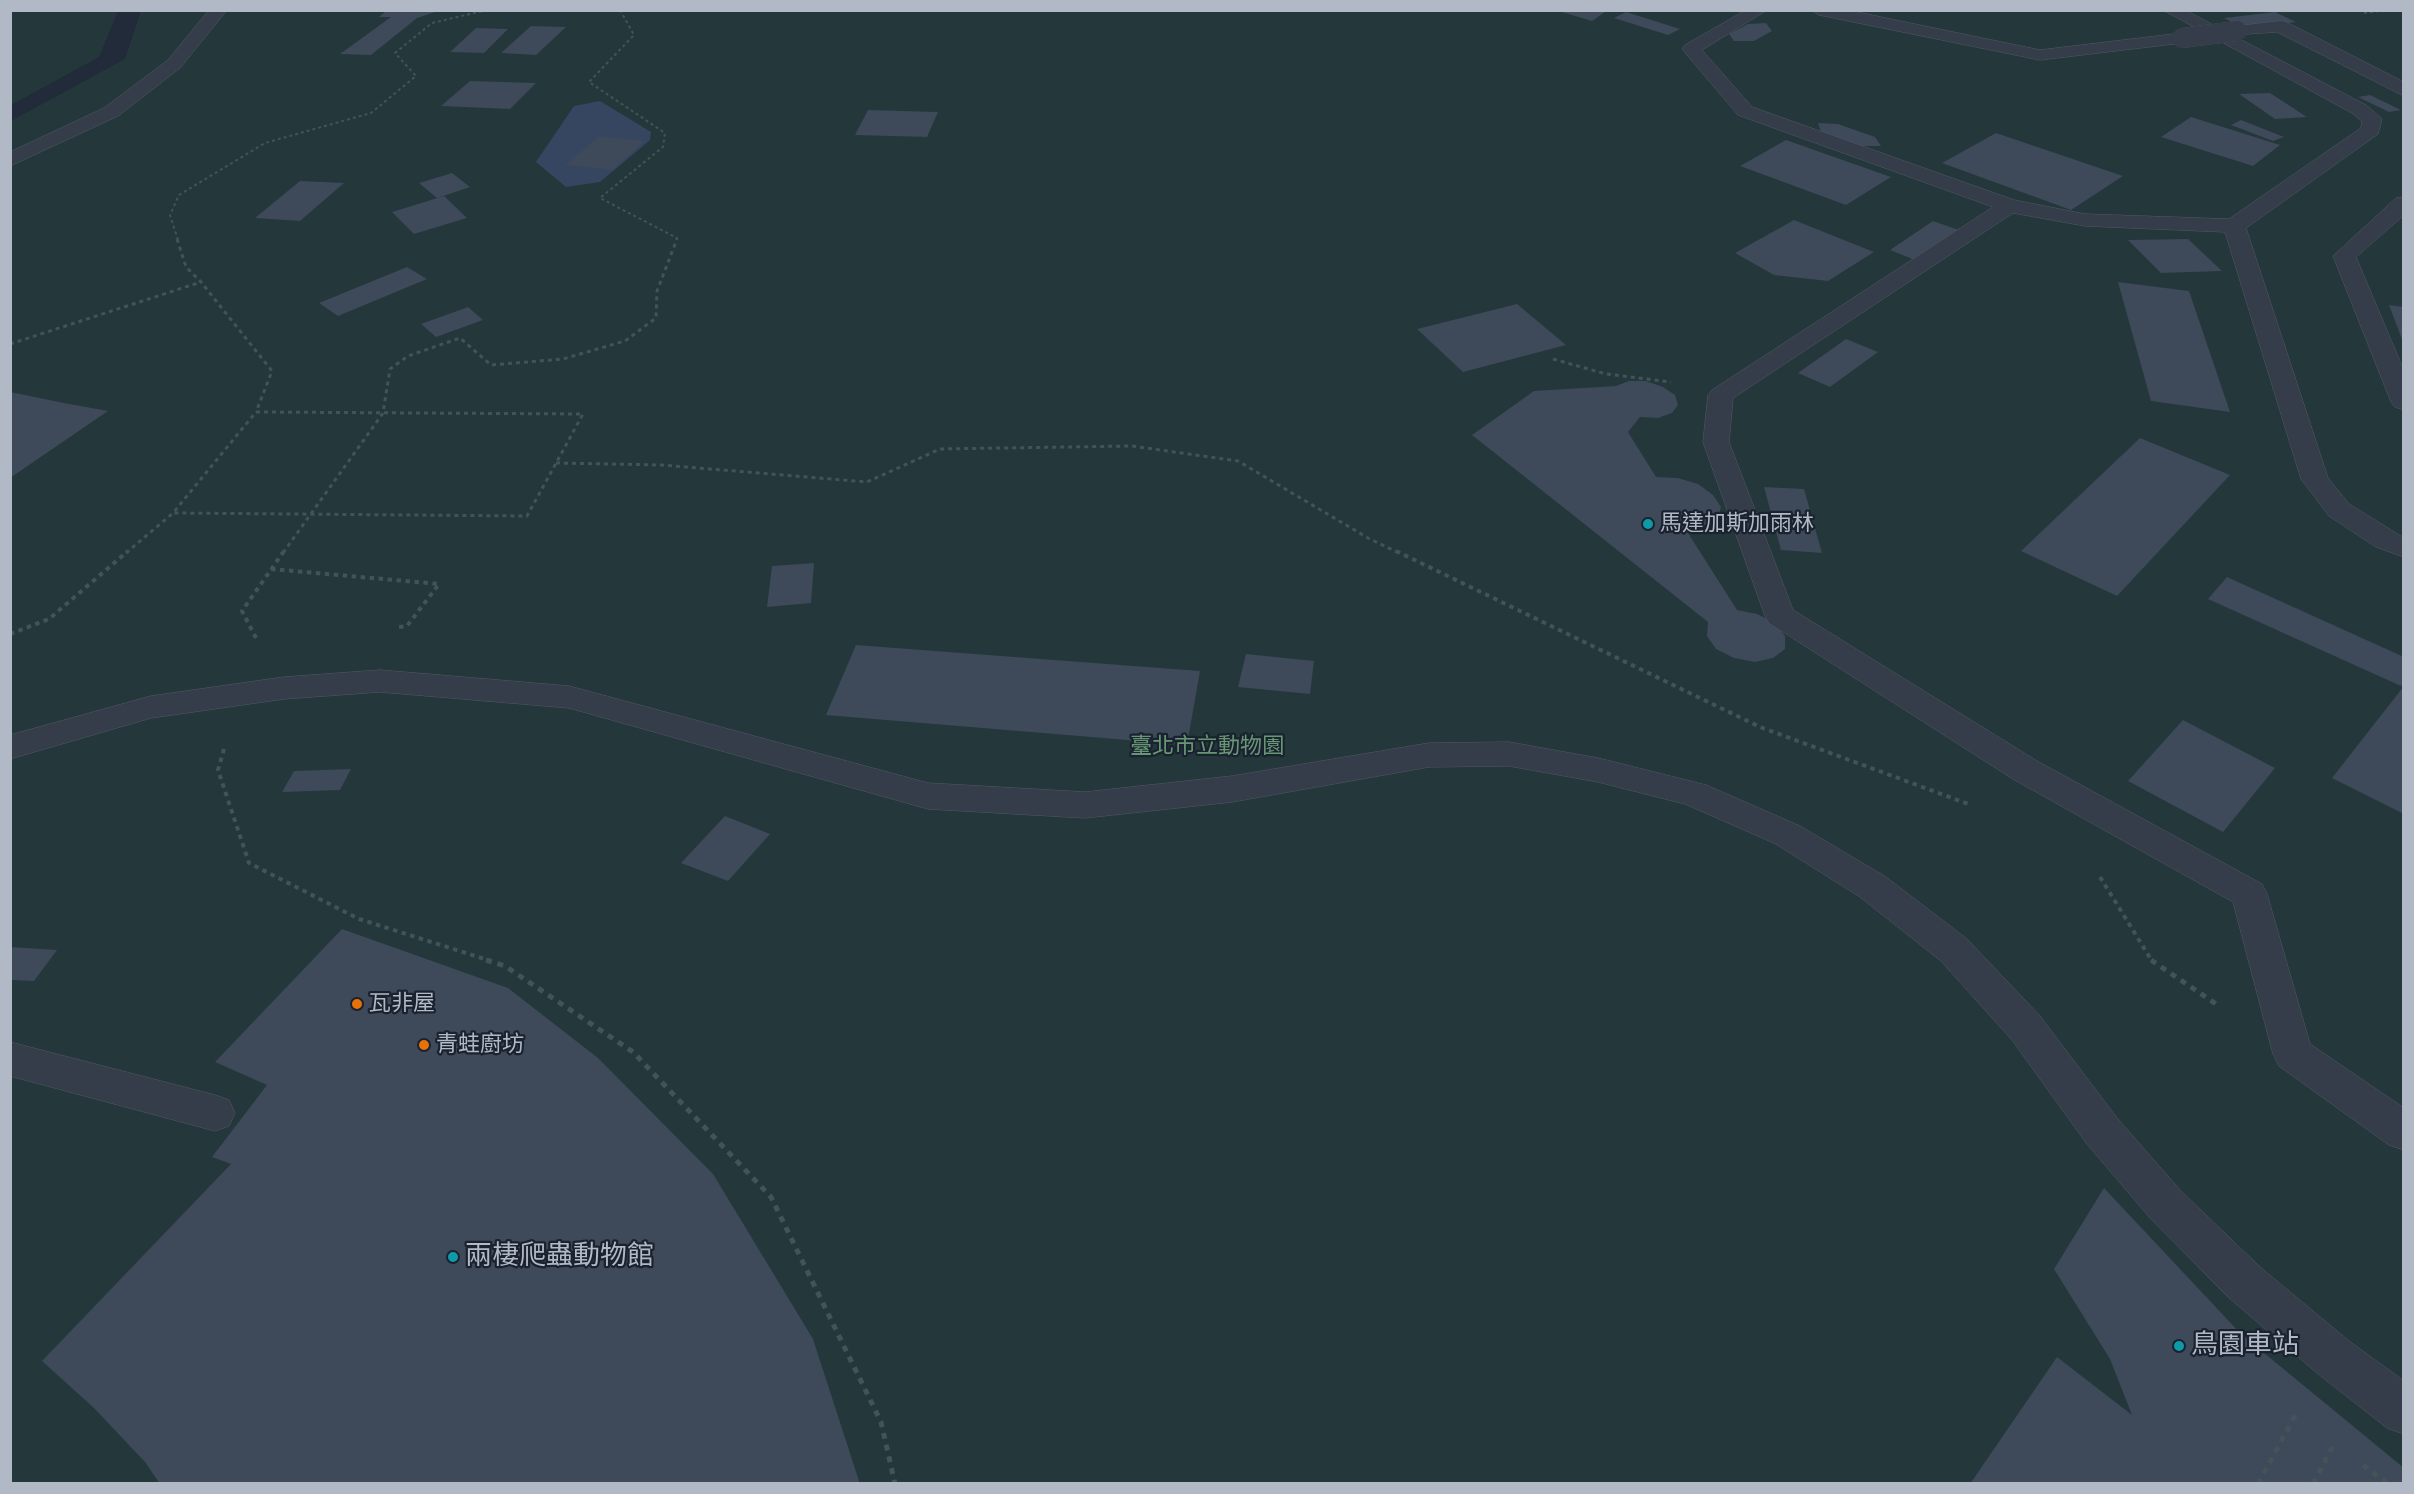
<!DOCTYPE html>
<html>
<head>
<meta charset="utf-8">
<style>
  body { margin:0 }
  #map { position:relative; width:2414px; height:1494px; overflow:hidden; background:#222b3a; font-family:"Sofia Sans Condensed",sans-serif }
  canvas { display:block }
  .frame { position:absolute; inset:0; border:12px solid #b1b8c6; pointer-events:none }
</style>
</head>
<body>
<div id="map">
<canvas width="2414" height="1494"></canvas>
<div class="frame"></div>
</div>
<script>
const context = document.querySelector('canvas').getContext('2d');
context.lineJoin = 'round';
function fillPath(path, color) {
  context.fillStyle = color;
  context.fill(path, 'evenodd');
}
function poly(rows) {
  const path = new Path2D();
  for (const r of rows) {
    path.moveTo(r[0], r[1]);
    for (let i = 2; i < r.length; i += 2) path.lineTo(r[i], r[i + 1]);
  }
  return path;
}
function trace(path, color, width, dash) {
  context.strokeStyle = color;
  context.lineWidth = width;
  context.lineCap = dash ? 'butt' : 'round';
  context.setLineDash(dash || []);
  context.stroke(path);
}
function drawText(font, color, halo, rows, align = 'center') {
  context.font = font + ' "Sofia Sans Condensed","Noto Sans TC",sans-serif';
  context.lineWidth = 4.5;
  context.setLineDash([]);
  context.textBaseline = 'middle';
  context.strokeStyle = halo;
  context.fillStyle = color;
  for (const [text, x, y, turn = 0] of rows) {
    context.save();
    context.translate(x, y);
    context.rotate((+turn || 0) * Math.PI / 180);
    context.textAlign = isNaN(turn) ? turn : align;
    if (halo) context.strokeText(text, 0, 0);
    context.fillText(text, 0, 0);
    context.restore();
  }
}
fillPath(poly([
  [11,10,118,10,118,11,99,57,11,105],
  [141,11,2403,11,2403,1483,11,1483,11,121,125,59]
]), '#24373b');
fillPath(poly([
  [600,101,651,132,650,140,600,182,566,187,536,162,574,106]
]), '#364661');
fillPath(poly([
  [387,10,438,11,417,18,371,55,340,54,391,17,379,17],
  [1555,10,1608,10,1592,21],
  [1626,12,1680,29,1668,35,1614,18],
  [2275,12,2296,22,2243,28,2224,18],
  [1766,23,1772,31,1754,41,1734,41,1729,34,1748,24],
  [531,26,566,27,536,55,501,53],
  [476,28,508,29,484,53,450,52],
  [470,81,536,83,510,109,441,106],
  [2270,93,2307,117,2275,119,2239,94],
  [2370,95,2401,110,2389,112,2358,97],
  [868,110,938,112,927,137,855,135],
  [2191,117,2280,145,2253,166,2161,137],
  [2241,120,2284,137,2273,141,2231,125],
  [1818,123,1838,124,1875,137,1881,146,1857,146,1821,132],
  [1996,133,2123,176,2071,210,1942,163],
  [599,136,645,141,612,170,565,165],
  [1786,140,1891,177,1846,205,1740,166],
  [452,173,470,187,437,198,419,183],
  [300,181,344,183,300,221,255,218],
  [444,196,467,218,414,234,392,212],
  [1794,220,1874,252,1828,281,1774,275,1735,253],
  [1933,221,1959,230,1915,260,1890,250],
  [2188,239,2222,271,2161,273,2128,240],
  [407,267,427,279,338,316,319,303],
  [2118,282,2189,291,2230,412,2151,401],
  [1517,304,1566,345,1463,372,1417,329],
  [2389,305,2404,307,2404,342,2403,342],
  [468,307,483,320,436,337,421,324],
  [1846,339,1878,352,1830,387,1798,373],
  [1629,381,1646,381,1663,387,1675,395,1678,405,1672,413,1658,418,1640,417,1628,432,1656,477,1678,478,1698,484,1713,495,1721,507,1718,519,1707,529,1688,533,1737,610,1757,614,1775,623,1785,636,1785,649,1773,658,1755,662,1734,658,1716,649,1707,636,1708,622,1472,435,1534,391,1616,386],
  [10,392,64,403,108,411,10,478],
  [2140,438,2230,475,2117,596,2021,551],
  [1764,487,1804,489,1822,553,1781,550],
  [814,563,811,603,767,607,772,566],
  [2227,577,2404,657,2404,683,2401,686,2208,599],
  [856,645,1200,671,1187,745,826,715],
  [1246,654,1314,661,1310,694,1238,687],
  [2404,686,2404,814,2332,778],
  [2183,720,2275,768,2223,832,2128,781],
  [351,769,340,790,282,792,294,771],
  [725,816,770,834,728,881,681,863],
  [342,929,508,988,598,1058,713,1174,813,1339,860,1484,160,1484,145,1462,94,1408,42,1361,231,1164,212,1157,267,1085,215,1062],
  [10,947,57,950,34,981,10,980],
  [2104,1188,2241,1334,2404,1468,2404,1484,1970,1484,2057,1357,2132,1415,2110,1359,2054,1269]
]), '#3e4959');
const minor = poly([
  [209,10,227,10,180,68,118,116,10,166,10,152,104,108,168,60,209,10],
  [1746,10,1767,10,1702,50,1752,107,2014,200,2085,214,2229,219,2361,128,2362,121,2352,113,2163,10,2185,10,2230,34,2228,31,2231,27,2237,26,2280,21,2286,22,2404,82,2404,96,2277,32,2232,35,2366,105,2382,119,2378,134,2246,228,2328,478,2349,504,2404,538,2404,557,2376,547,2329,516,2301,479,2225,232,2085,226,2013,213,1733,398,1729,442,1793,610,2037,761,2262,884,2267,894,2310,1044,2404,1108,2404,1150,2389,1145,2279,1066,2273,1054,2233,902,2013,779,1769,623,1765,616,1703,442,1708,395,1712,390,1993,207,1738,115,1682,49,1685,45,1746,10],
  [1811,10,1847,10,2040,50,2182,33,2188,34,2191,38,2188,42,2182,43,2040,60,1819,15,1811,10],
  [2404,197,2404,215,2356,257,2404,371,2404,410,2395,407,2391,402,2333,256,2396,198,2404,197],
  [380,670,569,686,928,783,1085,792,1232,776,1429,743,1509,742,1598,758,1706,785,1800,826,1886,877,1967,939,2040,1016,2117,1118,2181,1191,2260,1267,2349,1341,2404,1381,2404,1434,2387,1428,2317,1373,2228,1297,2151,1219,2087,1144,2012,1040,1941,961,1860,897,1776,844,1685,804,1598,782,1509,766,1429,767,1232,802,1085,818,928,809,569,708,380,692,284,699,151,718,10,759,10,735,151,696,284,677,380,670],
  [10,1042,215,1095,229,1100,235,1113,229,1126,215,1131,10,1076,10,1042]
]);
trace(minor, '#515865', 1);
trace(poly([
  [620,10,634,35,589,82,665,133,663,147,600,198,677,238,676,240],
  [2364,13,2387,10],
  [178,240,170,215,179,195,265,143,371,113,416,76,395,53,432,23,487,10]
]), '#425458', 2, [3, 3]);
trace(poly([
  [177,239,186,267,201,282,272,371,256,412],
  [10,344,201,282],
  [1553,359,1606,374,1671,382],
  [256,412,583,414,527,516,173,513,256,412],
  [556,463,662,465,867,482,940,449,1132,446,1238,461,1368,538,1399,553],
  [126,553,173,513],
  [283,553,383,413,390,369,408,356,460,338,491,365,563,359,625,341,656,318,657,291,677,239]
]), '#425458', 3, [4, 4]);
trace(poly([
  [1396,551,1760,727,1971,805],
  [271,569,439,584,407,626,399,627],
  [10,634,49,619,128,551],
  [256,638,242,611,284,551],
  [224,749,218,770,249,863,359,919,491,961],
  [2100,877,2152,961]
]), '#425458', 4, [4.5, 4.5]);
trace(poly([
  [486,960,505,966,633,1052,771,1197,881,1422,895,1484],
  [2151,960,2216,1004],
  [2363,1465,2388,1484],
  [2258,1484,2298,1410],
  [2313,1484,2334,1444,2336,1445]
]), '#425458', 5, [6, 6]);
fillPath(minor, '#363d4a');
const minorBridge = poly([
  [2182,38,2237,31]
]);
trace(minorBridge, '#515865', 20, []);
trace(minorBridge, '#363d4a', 20);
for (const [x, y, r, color] of [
  [1648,524,6,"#0f9aa8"],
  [357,1004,6,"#e8710a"],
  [424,1045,6,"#e8710a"],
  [453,1257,6,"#0f9aa8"],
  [2179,1346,6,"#0f9aa8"]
]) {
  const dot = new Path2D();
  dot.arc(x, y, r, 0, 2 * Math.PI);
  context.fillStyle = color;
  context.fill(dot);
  trace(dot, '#1b222f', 2);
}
drawText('22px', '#b1b8c6', '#1b222f', [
  ["馬達加斯加雨林",1660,524],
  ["瓦非屋",369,1004],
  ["青蛙廚坊",436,1045]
], 'left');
drawText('22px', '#689775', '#1b222f', [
  ["臺北市立動物園",1207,747]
]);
drawText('27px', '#b1b8c6', '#1b222f', [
  ["兩棲爬蟲動物館",465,1257],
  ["鳥園車站",2191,1346]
], 'left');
</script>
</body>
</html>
